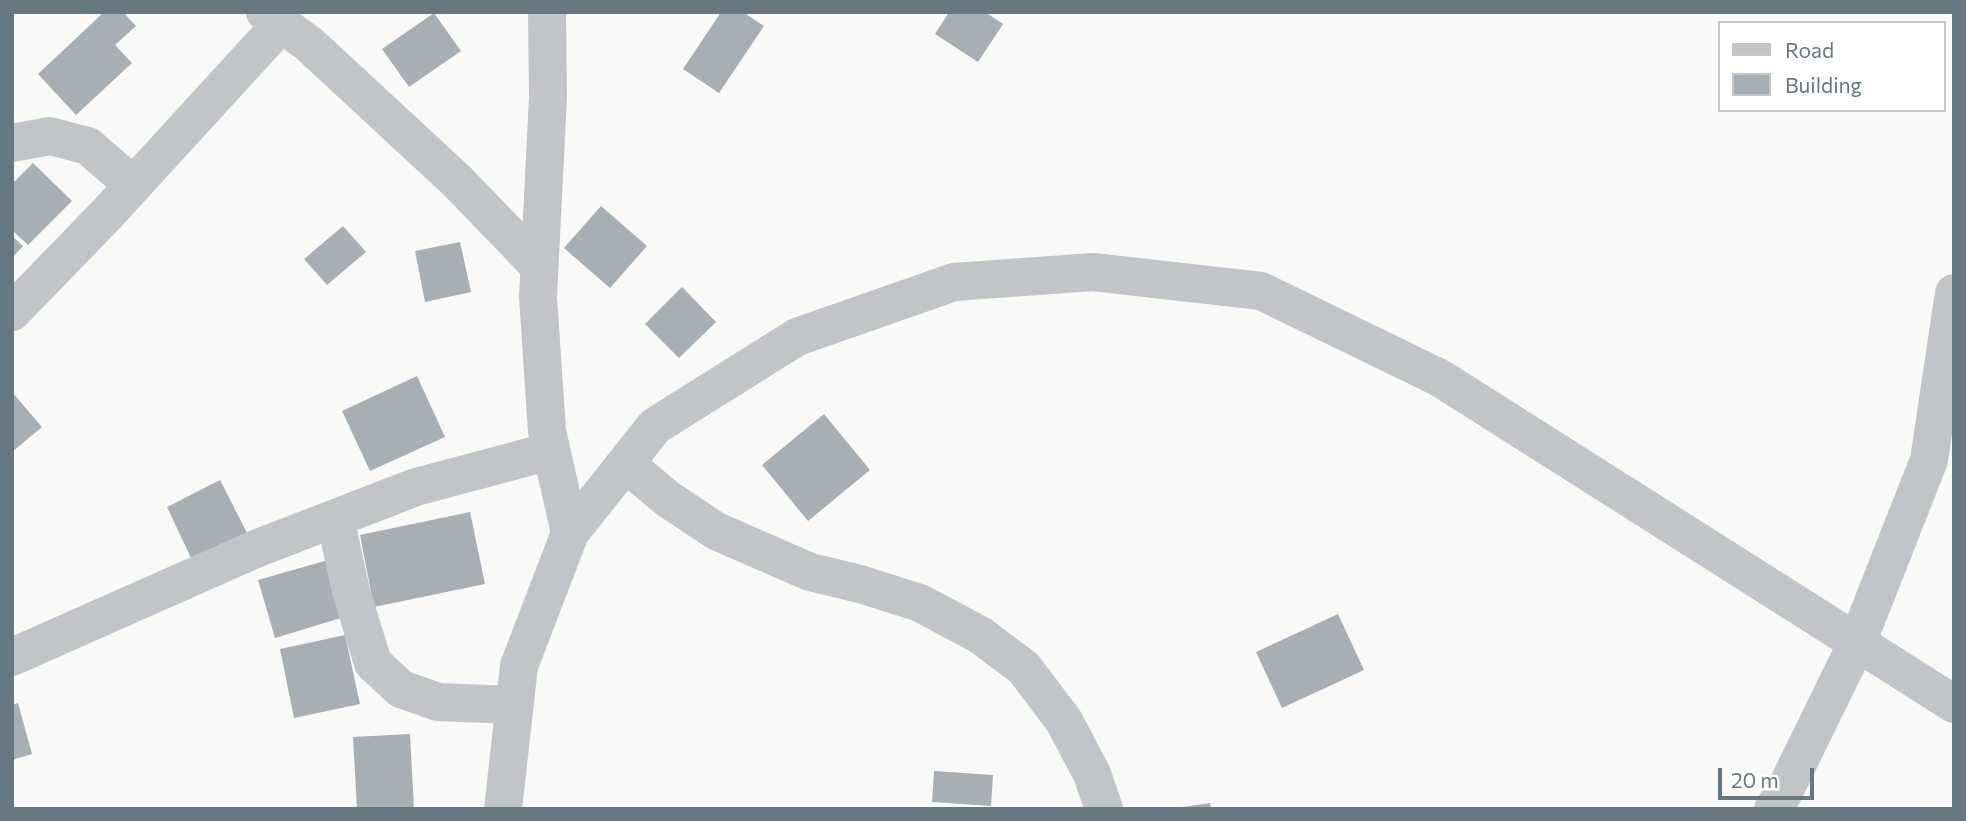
<!DOCTYPE html>
<html>
<head>
<meta charset="utf-8">
<style>
  body { margin:0 }
  #map { position:relative; width:1966px; height:821px; overflow:hidden; background:#f9f9f8; font-family:Commissioner,sans-serif }
  canvas { display:block }
  .frame { position:absolute; inset:0; border:14px solid #67777f; pointer-events:none }
  .legend { position:absolute; left:1718px; top:21px; width:228px; height:91px; box-sizing:border-box; background:#fff; border:2px solid #c2c9cc; margin:0; padding:9px 12px; list-style:none; font-size:21px; color:#67777f }
  .legend li { display:flex; align-items:center; gap:14px; height:35px }
  .legend b { width:35px; border:2px solid #c2c9cc }
  .scale { position:absolute; left:1718px; top:768px; width:96px; height:32px; box-sizing:border-box; border:4px solid #67777f; border-top:0; padding-left:9px; font-size:21px; line-height:24px; white-space:nowrap; color:#67777f; -webkit-text-stroke:5px #fff; paint-order:stroke }
</style>
</head>
<body>
<div id="map">
<canvas width="1966" height="821"></canvas>
<div class="frame"></div>
<ul class="legend">
<li><b style="height:9px;background:#c1c5c8"></b>Road</li>
<li><b style="height:19px;background:#a7afb4"></b>Building</li>
</ul>
<div class="scale">20 m</div>
</div>
<script>
const context = document.querySelector('canvas').getContext('2d');
context.lineJoin = 'round';
function fillPath(path, color) {
  context.fillStyle = color;
  context.fill(path, 'evenodd');
}
function poly(rows) {
  const path = new Path2D();
  for (const r of rows) {
    path.moveTo(r[0], r[1]);
    for (let i = 2; i < r.length; i += 2) path.lineTo(r[i], r[i + 1]);
  }
  return path;
}
function trace(path, color, width, dash) {
  context.strokeStyle = color;
  context.lineWidth = width;
  context.lineCap = dash ? 'butt' : 'round';
  context.setLineDash(dash || []);
  context.stroke(path);
}
fillPath(poly([
  [104,12,123,12,136,26,115,45,132,63,76,115,38,74],
  [721,12,743,12,764,26,719,93,683,69],
  [949,12,985,12,1003,24,978,62,935,34],
  [434,13,461,51,409,87,382,49],
  [33,163,72,201,28,245,12,230,12,184],
  [601,206,647,246,610,288,564,248],
  [343,226,366,252,327,285,304,259],
  [12,236,23,246,12,258],
  [460,242,471,292,425,302,415,251],
  [682,287,716,322,679,358,645,324],
  [417,376,445,437,370,471,342,411],
  [12,392,42,427,12,452],
  [824,414,870,470,808,521,762,465],
  [220,480,247,533,192,560,167,507],
  [470,512,485,584,374,607,360,535],
  [328,560,344,617,275,638,258,580],
  [1338,614,1364,670,1282,708,1256,652],
  [345,635,360,704,294,718,280,649],
  [18,703,32,754,12,760,12,705],
  [410,734,414,809,357,809,353,737],
  [934,771,993,775,991,806,932,802],
  [1210,803,1211,809,1183,809,1183,807]
]), '#a7afb4');
trace(poly([
  [265,12,309,44,457,181,539,266],
  [547,12,548,97,538,297,547,431,570,533],
  [12,143,50,136,88,146,133,185],
  [12,312,107,214,281,24],
  [626,464,668,499,716,531,810,572,860,584,920,603,980,635,1024,668,1064,721,1092,774,1104,809],
  [335,518,351,591,373,663,401,689,438,702,514,705],
  [12,657,258,548,416,487,551,451],
  [503,809,519,666,570,533,655,426,797,337,954,282,1093,272,1261,291,1440,378,1954,704],
  [1773,809,1783,794,1857,643,1929,460,1954,293]
]), '#c1c5c8', 38);
</script>
</body>
</html>
